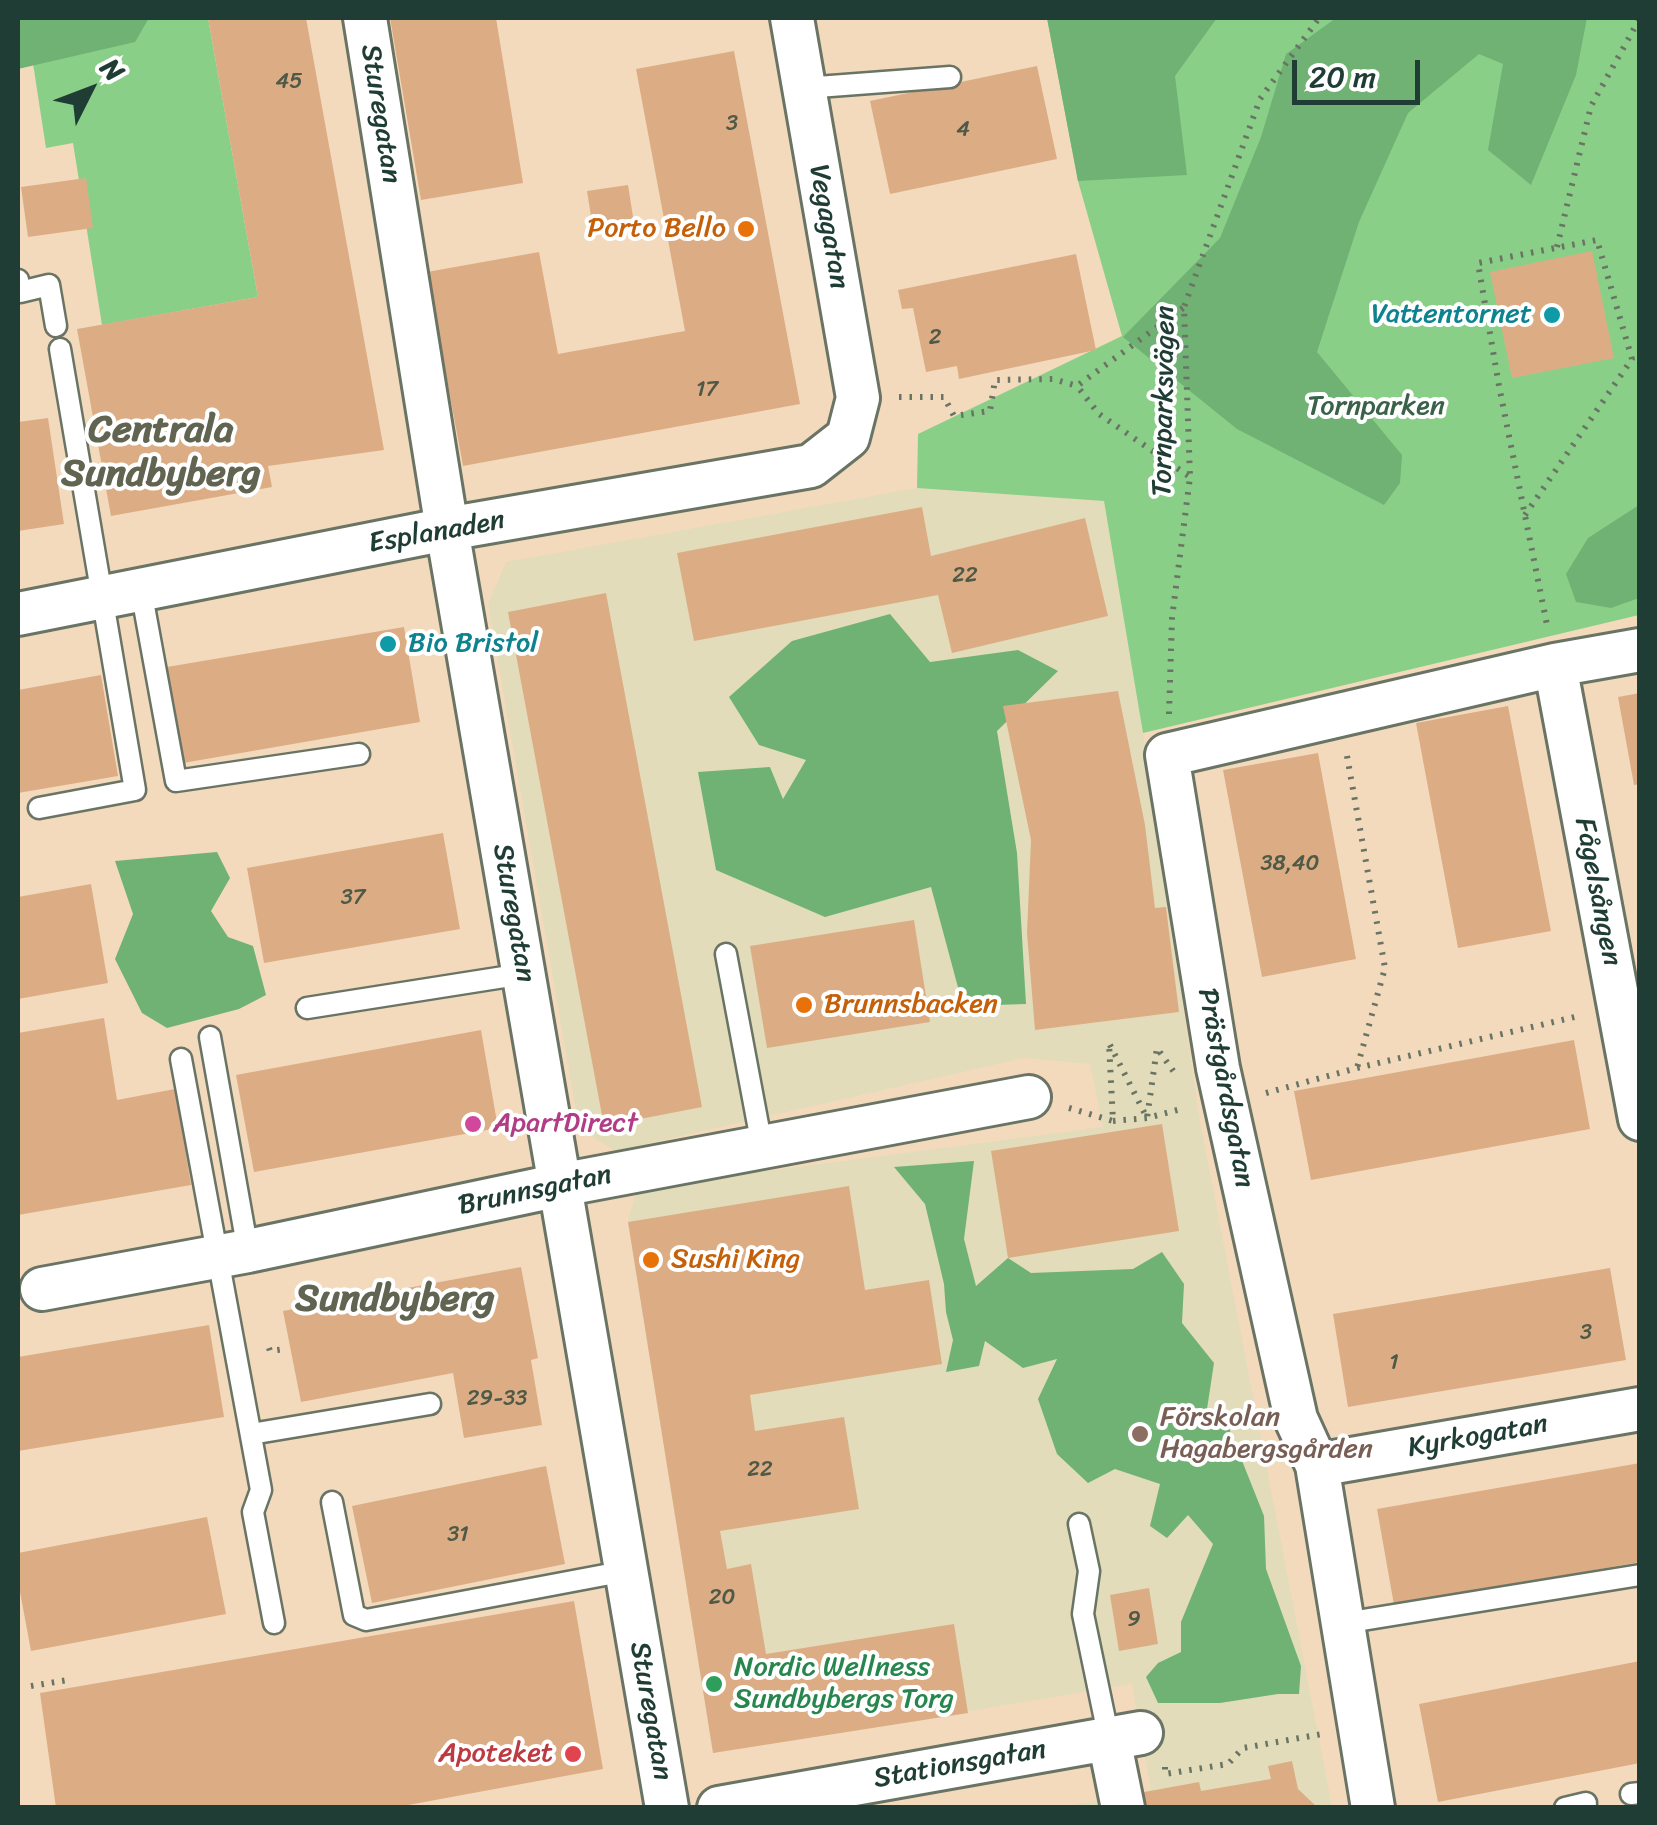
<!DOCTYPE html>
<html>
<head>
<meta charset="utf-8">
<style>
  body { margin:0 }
  #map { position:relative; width:1657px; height:1825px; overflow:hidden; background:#f3dabc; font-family:Sriracha,sans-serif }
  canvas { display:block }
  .frame { position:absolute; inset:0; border:20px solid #1f3d34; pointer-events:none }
  .north { position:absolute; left:40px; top:40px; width:100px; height:100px; -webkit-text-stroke:8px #fff; paint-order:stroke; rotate:48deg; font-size:28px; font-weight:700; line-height:40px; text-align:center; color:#1f3d34 }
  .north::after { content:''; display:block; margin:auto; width:35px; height:45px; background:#1f3d34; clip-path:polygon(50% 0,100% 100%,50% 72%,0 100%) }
  .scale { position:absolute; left:1292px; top:60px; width:128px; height:45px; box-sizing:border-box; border:5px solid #1f3d34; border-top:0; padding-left:12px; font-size:30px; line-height:35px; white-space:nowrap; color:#1f3d34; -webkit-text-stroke:8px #fff; paint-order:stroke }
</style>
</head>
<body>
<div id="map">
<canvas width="1657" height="1825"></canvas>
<div class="frame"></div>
<div class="north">N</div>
<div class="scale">20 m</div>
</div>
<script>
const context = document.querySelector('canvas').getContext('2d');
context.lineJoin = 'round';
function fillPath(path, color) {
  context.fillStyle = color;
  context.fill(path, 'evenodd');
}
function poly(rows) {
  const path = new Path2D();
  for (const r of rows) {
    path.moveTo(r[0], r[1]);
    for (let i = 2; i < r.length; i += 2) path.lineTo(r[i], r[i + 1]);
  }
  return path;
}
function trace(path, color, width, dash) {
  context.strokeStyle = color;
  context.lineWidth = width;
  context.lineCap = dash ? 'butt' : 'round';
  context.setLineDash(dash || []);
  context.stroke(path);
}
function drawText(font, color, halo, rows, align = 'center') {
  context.font = font + ' Sriracha,sans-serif';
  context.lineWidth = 8;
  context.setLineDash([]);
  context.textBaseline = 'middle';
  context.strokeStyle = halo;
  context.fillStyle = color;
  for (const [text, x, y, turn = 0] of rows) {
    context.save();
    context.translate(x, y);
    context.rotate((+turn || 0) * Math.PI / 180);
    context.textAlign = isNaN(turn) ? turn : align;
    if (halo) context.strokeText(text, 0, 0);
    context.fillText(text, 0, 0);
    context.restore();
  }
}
fillPath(poly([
  [917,488,1104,501,1143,733,1199,1116,1332,1807,1062,1807,1151,1790,1132,1684,713,1753,628,1222,637,1188,1103,1127,1090,1064,1024,1058,615,1151,579,1128,488,604,506,562]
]), '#e2dcba');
fillPath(poly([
  [26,18,208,18,258,297,102,325,73,143,46,148],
  [1047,18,1639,18,1639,615,1143,733,1104,501,917,488,918,434,1122,336,1078,181]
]), '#8acf88');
fillPath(poly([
  [18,18,149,18,135,42,18,69],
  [1047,18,1217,18,1175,76,1187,175,1078,181],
  [1336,18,1587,18,1576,75,1531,185,1488,150,1503,64,1479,54,1408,113,1359,222,1317,352,1402,455,1400,483,1384,505,1237,429,1123,337,1220,238,1261,137,1286,54],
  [1639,505,1639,598,1611,608,1576,602,1566,574,1588,538],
  [890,614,930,662,1018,650,1058,671,997,731,1017,853,1026,1004,963,1006,931,887,825,917,716,870,698,772,770,767,783,799,806,760,759,745,729,697,792,641],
  [217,852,230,878,211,911,228,937,253,946,266,995,239,1009,167,1028,142,1013,115,959,133,914,115,861],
  [974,1161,964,1239,976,1286,1008,1258,1031,1273,1133,1269,1162,1252,1184,1284,1182,1323,1214,1363,1207,1409,1223,1413,1264,1516,1266,1569,1301,1666,1299,1694,1278,1694,1220,1703,1158,1703,1146,1677,1158,1663,1181,1652,1181,1622,1213,1544,1188,1515,1167,1538,1150,1526,1160,1484,1115,1469,1088,1483,1057,1454,1038,1399,1057,1359,1023,1368,985,1341,979,1366,946,1372,953,1340,946,1312,944,1284,925,1204,894,1167]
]), '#6fb274');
fillPath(poly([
  [208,18,306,18,384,450,268,466,272,487,111,516,77,329,258,297],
  [390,18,496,18,523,183,421,200],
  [734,51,800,404,463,466,427,272,539,252,558,354,685,331,636,69],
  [1037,66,1057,159,890,194,870,101],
  [86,178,93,228,28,237,21,187],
  [628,185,634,223,593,229,587,191],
  [1592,251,1614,358,1512,378,1490,272],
  [1076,254,1096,350,959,379,957,366,926,372,913,308,902,309,898,290],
  [48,418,64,524,18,531,18,422],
  [922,507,931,556,1085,518,1108,616,952,653,938,595,694,641,677,553],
  [606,593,702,1107,604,1126,508,612],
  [404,627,420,722,183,763,167,667],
  [101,675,118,776,18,793,18,690],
  [1118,691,1145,825,1155,908,1166,907,1179,1012,1035,1030,1027,933,1031,840,1003,706],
  [1640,693,1640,784,1634,785,1618,697],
  [1508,706,1551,931,1458,948,1416,723],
  [1318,753,1356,959,1262,977,1223,770],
  [443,833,460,929,264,963,247,868],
  [91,884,108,983,18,999,18,897],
  [914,920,930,1022,767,1048,750,946],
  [104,1018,117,1100,175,1089,191,1185,18,1215,18,1033],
  [481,1030,498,1128,254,1172,236,1075],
  [1574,1040,1590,1129,1311,1180,1294,1091],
  [1162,1124,1179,1231,1008,1258,991,1151],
  [849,1186,865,1290,929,1280,942,1364,750,1395,755,1431,844,1417,859,1509,720,1531,727,1569,751,1564,766,1654,954,1624,968,1713,713,1753,628,1222],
  [521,1267,538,1358,531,1360,542,1425,464,1438,453,1373,301,1402,283,1311],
  [1610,1268,1626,1360,1348,1407,1333,1314],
  [209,1325,224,1417,18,1451,18,1357],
  [1640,1463,1640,1562,1394,1605,1377,1509],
  [546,1466,565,1564,372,1603,352,1506],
  [207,1517,226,1614,31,1651,18,1581,18,1553],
  [1149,1588,1158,1644,1119,1651,1110,1595],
  [574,1601,603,1769,392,1808,56,1808,40,1693],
  [1640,1661,1640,1763,1438,1802,1419,1704],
  [1292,1761,1298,1789,1318,1808,1142,1808,1139,1793,1199,1782,1201,1791,1271,1779,1268,1766]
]), '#dcad85');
const lane = poly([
  [804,88,950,77],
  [18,280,20,292,49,285,56,326],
  [141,590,176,781,359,754],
  [39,808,135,790,60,349],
  [726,954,762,1146],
  [307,1008,523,974],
  [210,1037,248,1251],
  [181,1059,261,1490,253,1512,274,1623],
  [251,1434,430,1404],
  [332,1502,354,1615,366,1620,626,1571],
  [1079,1524,1089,1571,1083,1614,1109,1739],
  [1344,1623,1640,1575],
  [1631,1794,1640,1793],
  [1565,1808,1586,1803]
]);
const street = poly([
  [365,18,447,529,667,1808],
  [18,614,447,529,811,466,848,437,858,398,792,18],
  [1555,665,1640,1119],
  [42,1289,248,1251,560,1185,1029,1097],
  [1317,1465,1640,1409],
  [1109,1739,1123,1808],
  [719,1808,1141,1733],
  [1373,1808,1317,1465,1296,1419,1218,1068,1167,755,1555,665,1640,650]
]);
trace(lane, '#697464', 25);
trace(street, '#697464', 48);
trace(poly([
  [1557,247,1591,106,1640,18],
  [1183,308,1077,386,1099,414,1190,477],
  [899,397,944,397,954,416,990,411,995,380,1053,379,1077,386],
  [1525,515,1632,359,1597,240,1478,263,1499,386,1547,625],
  [1169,714,1172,618,1190,477,1184,307,1260,99,1319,18],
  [1347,756,1385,968,1357,1068],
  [1266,1093,1357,1068,1579,1016],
  [1069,1108,1113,1121,1109,1043,1147,1118,1157,1048,1176,1075],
  [1113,1121,1147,1118,1185,1108],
  [269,1348,270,1351,285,1349],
  [31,1686,68,1680],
  [1165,1767,1165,1774,1228,1764,1243,1748,1322,1734]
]), '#697464', 6, [2.5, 8]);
trace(lane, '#fff', 20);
trace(street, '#fff', 42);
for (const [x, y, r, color] of [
  [746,229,10,"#e8710a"],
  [1552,315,10,"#0f9aa8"],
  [388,644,10,"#0f9aa8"],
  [804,1005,10,"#e8710a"],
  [473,1124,10,"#d1479c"],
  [651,1260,10,"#e8710a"],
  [1140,1434,10,"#8d6e63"],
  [714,1684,10,"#2e9e5b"],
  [573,1754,10,"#e0444e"]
]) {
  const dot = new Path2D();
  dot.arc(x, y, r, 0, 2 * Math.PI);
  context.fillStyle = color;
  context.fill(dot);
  trace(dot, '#fff', 4);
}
drawText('22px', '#4e5948', null, [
  ["45",289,82],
  ["3",732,124],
  ["4",963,130],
  ["2",935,338],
  ["17",707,390],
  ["22",965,576],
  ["38,40",1290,864],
  ["37",353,898],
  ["3",1586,1333],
  ["1",1394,1363],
  ["29-33",497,1399],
  ["22",760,1470],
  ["31",458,1535],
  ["20",722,1598],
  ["9",1134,1620]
]);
drawText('28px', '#1f3d34', '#fff', [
  ["Sturegatan",380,114,81],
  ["Vegagatan",828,227,80],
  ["Tornparksvägen",1165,401,-89],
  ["Esplanaden",437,533,-10],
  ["Fågelsången",1597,892,79],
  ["Sturegatan",513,913,80],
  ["Prästgårdsgatan",1225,1088,79],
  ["Brunnsgatan",535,1191,-12],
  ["Kyrkogatan",1478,1437,-10],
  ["Sturegatan",650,1711,80],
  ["Stationsgatan",960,1765,-10]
]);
drawText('28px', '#c56008', '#fff', [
  ["Porto Bello",726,229,"right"],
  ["Brunnsbacken",824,1005],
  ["Sushi King",671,1260]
], 'left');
drawText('28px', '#0d838f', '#fff', [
  ["Vattentornet",1532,315],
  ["Bio Bristol",408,644,"left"]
], 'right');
drawText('28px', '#3a6249', '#fff', [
  ["Tornparken",1376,407]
]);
drawText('28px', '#b23c85', '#fff', [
  ["ApartDirect",493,1124]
], 'left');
drawText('28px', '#785e54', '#fff', [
  ["Förskolan",1160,1418],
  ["Hagabergsgården",1160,1450]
], 'left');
drawText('28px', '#27864d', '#fff', [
  ["Nordic Wellness",734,1668],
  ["Sundbybergs Torg",734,1700]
], 'left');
drawText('28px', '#be3a42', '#fff', [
  ["Apoteket",553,1754]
], 'right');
drawText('bold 38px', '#616450', '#fff', [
  ["Centrala",161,431],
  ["Sundbyberg",161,475],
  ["Sundbyberg",395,1300]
]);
</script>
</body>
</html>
